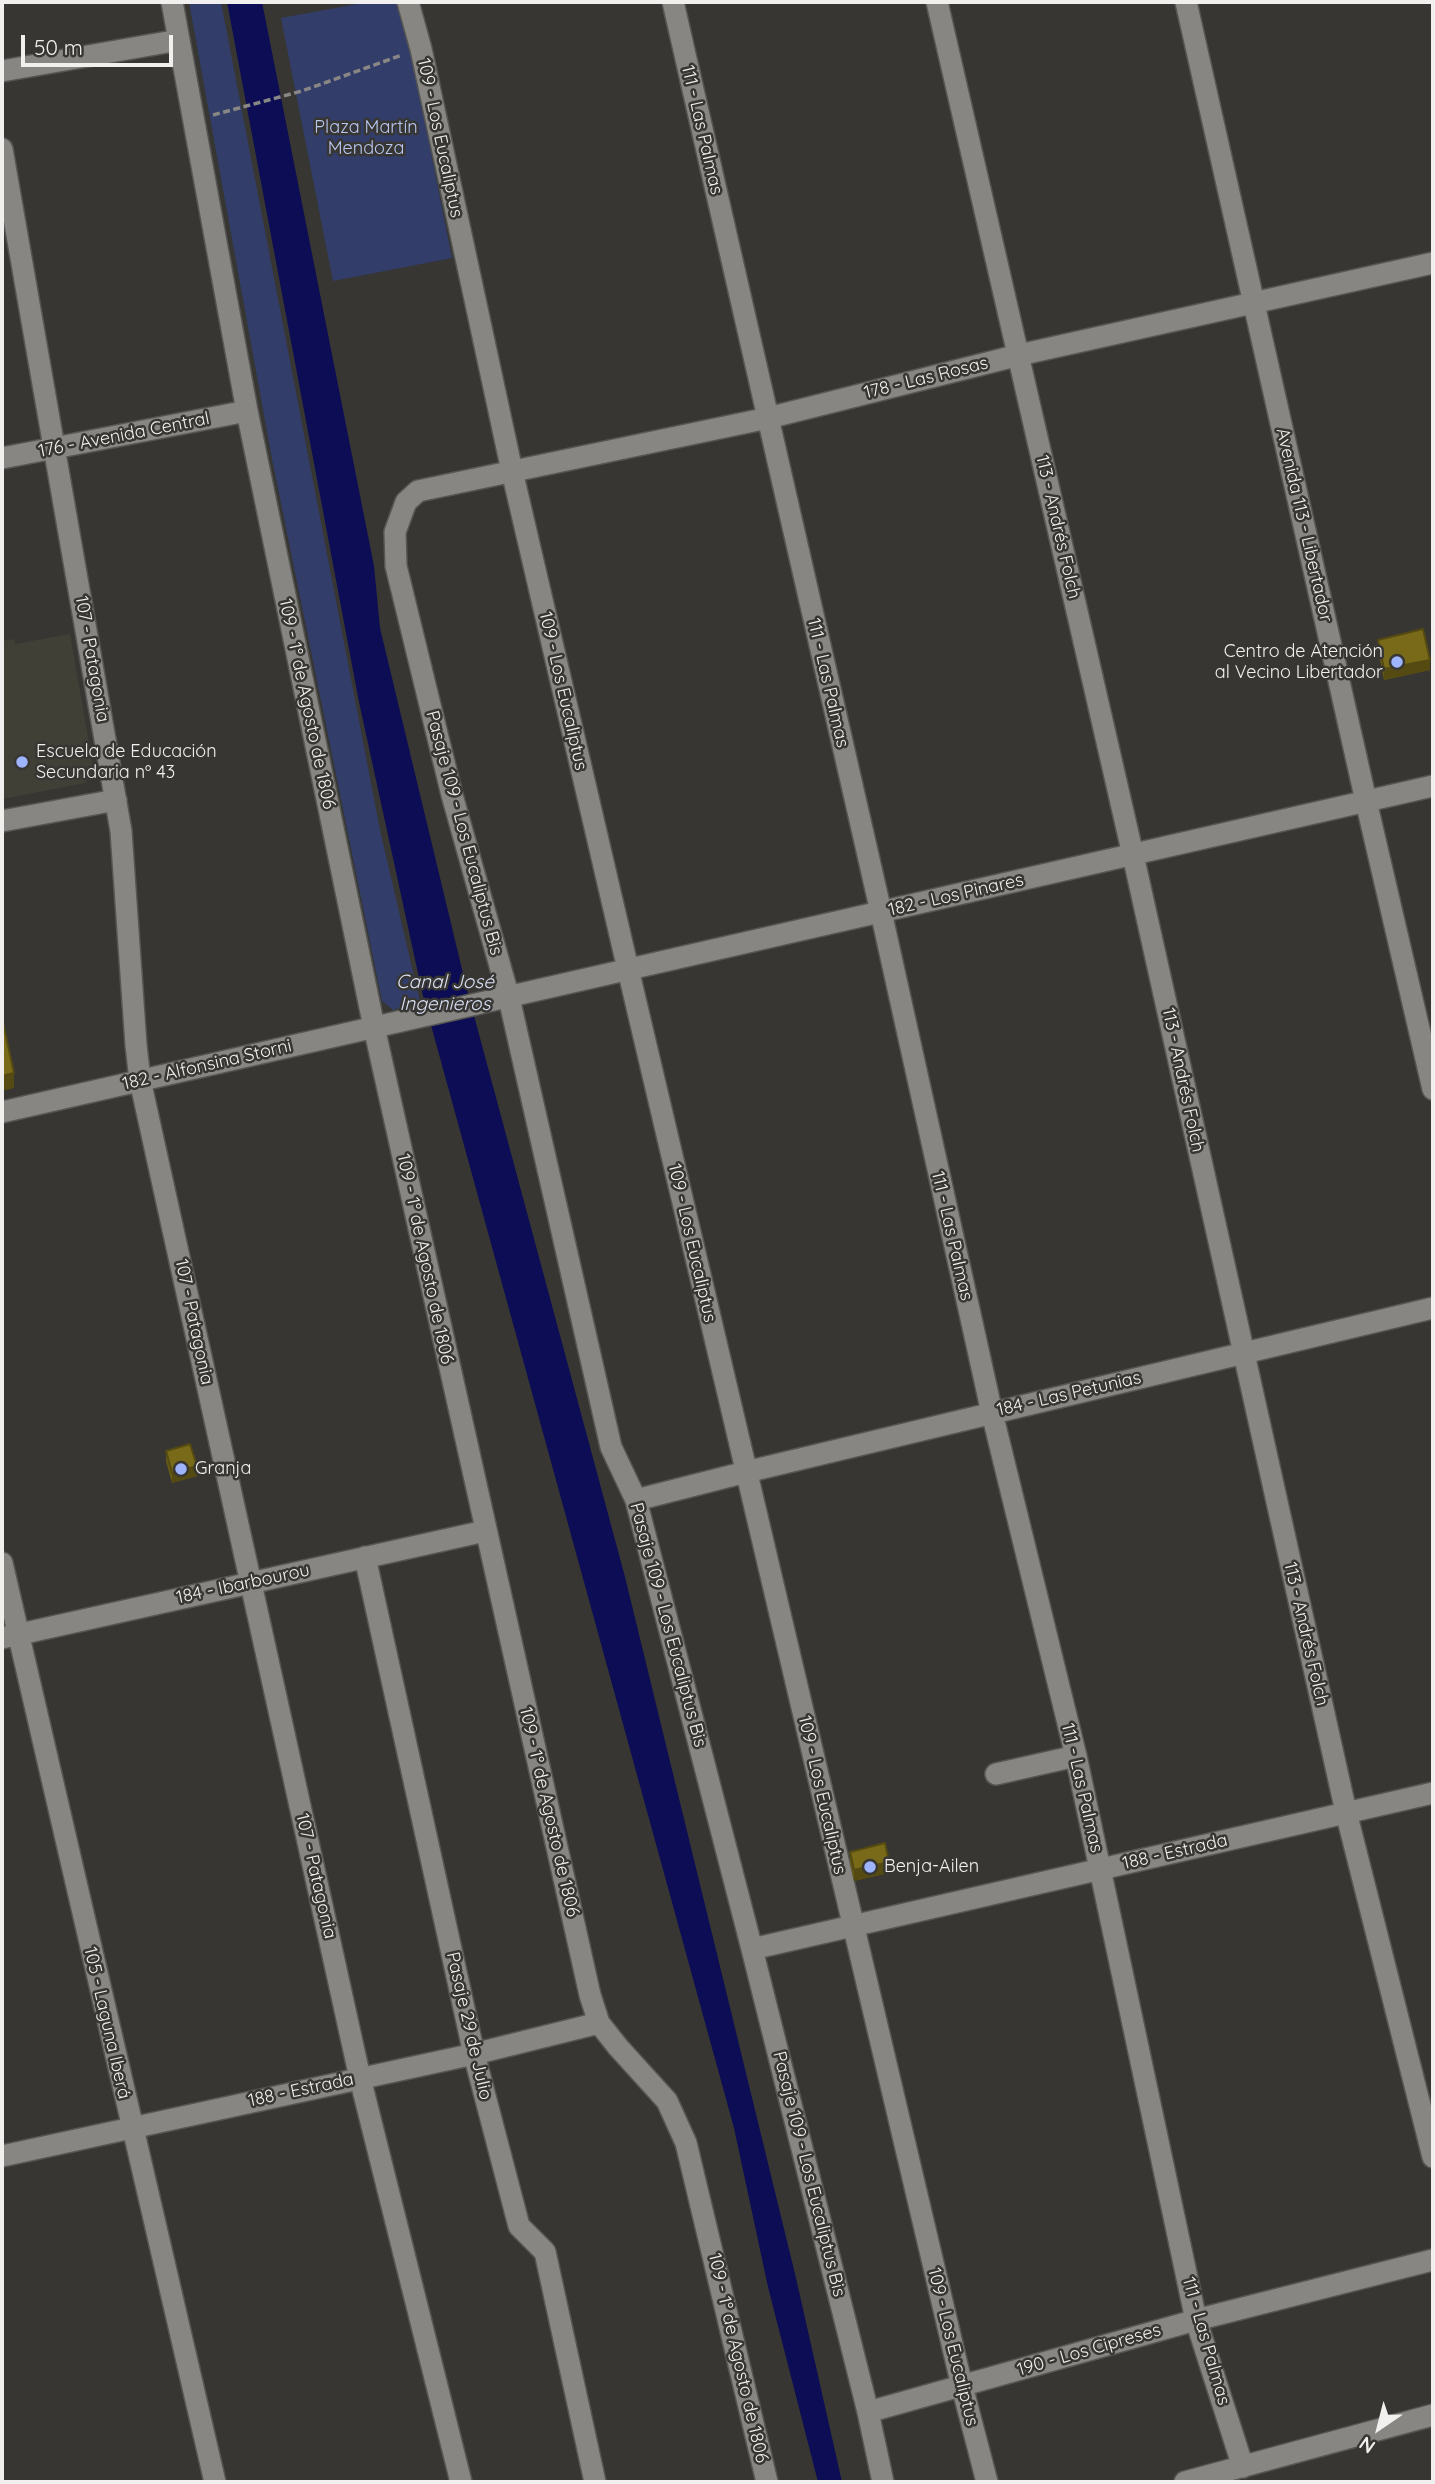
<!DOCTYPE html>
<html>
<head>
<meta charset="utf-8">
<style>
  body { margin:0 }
  #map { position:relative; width:1435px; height:2484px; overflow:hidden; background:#373633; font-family:Quicksand,sans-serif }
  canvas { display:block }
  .frame { position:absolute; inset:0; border:4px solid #f1f0ee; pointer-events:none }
  .north { position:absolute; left:1344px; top:2393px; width:70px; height:70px; -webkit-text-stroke:5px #373633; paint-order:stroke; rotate:215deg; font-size:19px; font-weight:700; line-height:28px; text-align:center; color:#f1f0ee }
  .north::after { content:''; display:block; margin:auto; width:24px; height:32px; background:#f1f0ee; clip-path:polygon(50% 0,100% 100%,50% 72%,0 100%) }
  .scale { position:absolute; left:21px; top:35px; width:152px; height:32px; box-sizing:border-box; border:4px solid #f1f0ee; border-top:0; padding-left:9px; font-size:21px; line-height:24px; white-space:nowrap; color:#f1f0ee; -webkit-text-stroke:5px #373633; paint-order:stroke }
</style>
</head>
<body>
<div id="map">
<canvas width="1435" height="2484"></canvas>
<div class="frame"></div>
<div class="north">N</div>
<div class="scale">50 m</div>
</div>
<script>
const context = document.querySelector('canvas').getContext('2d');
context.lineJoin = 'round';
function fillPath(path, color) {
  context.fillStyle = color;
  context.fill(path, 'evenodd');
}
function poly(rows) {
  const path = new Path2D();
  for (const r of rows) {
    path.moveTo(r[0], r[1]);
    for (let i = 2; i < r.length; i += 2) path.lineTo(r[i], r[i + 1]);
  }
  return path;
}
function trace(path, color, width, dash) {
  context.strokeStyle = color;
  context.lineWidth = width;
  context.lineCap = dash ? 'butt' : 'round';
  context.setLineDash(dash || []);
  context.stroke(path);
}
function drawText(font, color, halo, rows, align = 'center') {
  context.font = font + ' Quicksand,sans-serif';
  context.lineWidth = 5;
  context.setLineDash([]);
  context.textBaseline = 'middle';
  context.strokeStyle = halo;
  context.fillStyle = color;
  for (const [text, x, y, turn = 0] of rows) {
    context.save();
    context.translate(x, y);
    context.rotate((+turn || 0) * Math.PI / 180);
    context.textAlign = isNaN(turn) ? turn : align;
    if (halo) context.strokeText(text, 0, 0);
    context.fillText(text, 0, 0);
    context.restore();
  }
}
fillPath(poly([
  [70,634,94,772,85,783,2,799,2,641,14,639,15,644]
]), '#414037');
fillPath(poly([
  [189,2,221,2,380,830,420,1002,393,1010,382,1001,272,459],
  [368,2,401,2,452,258,333,281,281,18]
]), '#323e69');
fillPath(poly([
  [227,2,262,2,374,566,380,628,466,986,625,1577,796,2278,842,2482,818,2482,768,2287,734,2128,423,996,359,702]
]), '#0c0d54');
const minor = poly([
  [172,2,247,411,374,1027,590,1995,599,2023,618,2047,667,2101,686,2143,767,2482],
  [408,2,421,49,512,471,628,969,962,2386,987,2482],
  [673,2,881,912,992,1413,1076,1756,1196,2320,1243,2467],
  [937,2,1133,855,1346,1812,1433,2157],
  [1186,2,1366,801,1433,1089],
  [2,71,179,40],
  [2,149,121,831,136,1045,140,1080,360,2078,461,2482],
  [2,458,247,411],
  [2,821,116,800],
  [2,1112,1433,786],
  [636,1500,746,1472,1433,1308],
  [365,1557,474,2054,519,2226,545,2252,595,2482],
  [2,1563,215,2482],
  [2,1638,485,1531],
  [996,1774,1076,1756],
  [752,1949,1433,1793],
  [2,2156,474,2054,599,2023],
  [868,2412,1196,2320,1433,2260],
  [883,2482,868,2412,752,1949,636,1500,611,1447,509,998,452,795,396,566,395,532,406,502,418,491,768,418,1019,355,1433,263],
  [1185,2482,1433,2415]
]);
trace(minor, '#555552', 24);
trace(poly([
  [213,115,302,91,402,55]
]), '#888785', 3.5, [7, 3.5]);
trace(minor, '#878683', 21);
fillPath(poly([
  [1378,640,1430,670,1384,680,1378,650],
  [166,1451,197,1476,172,1483,166,1461],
  [850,1852,889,1873,854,1881,850,1862]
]), '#675b16');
fillPath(poly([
  [1430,660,1430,670,1384,680,1384,669],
  [14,1073,14,1088,2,1091,2,1076],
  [197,1466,197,1476,172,1483,172,1473],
  [889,1862,889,1873,854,1881,854,1870]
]), '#544a12');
const building = poly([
  [1423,629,1430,660,1384,669,1378,640,1423,629],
  [2,1018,14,1073,2,1076,2,1018],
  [190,1444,197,1466,172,1473,166,1451,190,1444],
  [885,1843,889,1862,854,1870,850,1852,885,1843]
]);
fillPath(building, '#786a19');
trace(building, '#544a12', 2);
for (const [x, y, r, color] of [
  [1397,662,7,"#9eb4fd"],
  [22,762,7,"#9eb4fd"],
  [181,1469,7,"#9eb4fd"],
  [870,1867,7,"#9eb4fd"]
]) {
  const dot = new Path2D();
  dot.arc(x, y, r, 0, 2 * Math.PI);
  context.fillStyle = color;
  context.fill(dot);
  trace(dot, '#373633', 2.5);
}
drawText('18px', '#b9c7f1', '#373633', [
  ["Plaza Martín",366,128],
  ["Mendoza",366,149]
]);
drawText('18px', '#f1f0ee', '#373633', [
  ["111 - Las Palmas",702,130,77],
  ["109 - Los Eucaliptus",440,138,78],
  ["178 - Las Rosas",926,378,-14],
  ["176 - Avenida Central",124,435,-11],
  ["Avenida 113 - Libertador",1304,525,77],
  ["113 - Andrés Folch",1058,527,77],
  ["107 - Patagonia",92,659,80],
  ["111 - Las Palmas",828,683,77],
  ["109 - Los Eucaliptus",563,691,77],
  ["109 - 1° de Agosto de 1806",307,704,78],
  ["Pasaje 109 - Los Eucaliptus Bis",464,833,75],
  ["182 - Los Pinares",956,895,-13],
  ["182 - Alfonsina Storni",207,1065,-13],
  ["113 - Andrés Folch",1183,1080,78],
  ["111 - Las Palmas",952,1236,77],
  ["109 - Los Eucaliptus",692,1243,77],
  ["109 - 1° de Agosto de 1806",425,1259,78],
  ["107 - Patagonia",194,1322,78],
  ["184 - Las Petunias",1069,1394,-13],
  ["184 - Ibarbourou",243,1584,-12],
  ["Pasaje 109 - Los Eucaliptus Bis",668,1625,75],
  ["113 - Andrés Folch",1306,1634,77],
  ["111 - Las Palmas",1082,1788,77],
  ["109 - Los Eucaliptus",822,1795,77],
  ["109 - 1° de Agosto de 1806",549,1812,77],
  ["188 - Estrada",1175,1852,-13],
  ["107 - Patagonia",316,1876,77],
  ["105 - Laguna Iberá",107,2023,77],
  ["Pasaje 29 de Julio",469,2026,77],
  ["188 - Estrada",301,2090,-12],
  ["Pasaje 109 - Los Eucaliptus Bis",809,2174,76],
  ["111 - Las Palmas",1206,2341,74],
  ["109 - Los Eucaliptus",953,2347,76],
  ["190 - Los Cipreses",1089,2350,-16],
  ["109 - 1° de Agosto de 1806",738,2358,77]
]);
drawText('18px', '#f1f0ee', '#373633', [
  ["Centro de Atención",1383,652,"right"],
  ["al Vecino Libertador",1383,673,"right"],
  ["Escuela de Educación",36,752],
  ["Secundaria nº 43",36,773],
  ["Granja",195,1469],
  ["Benja-Ailen",884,1867]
], 'left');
drawText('italic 19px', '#d9e0f5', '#373633', [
  ["Canal José",445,982],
  ["Ingenieros",445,1004]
]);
</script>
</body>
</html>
